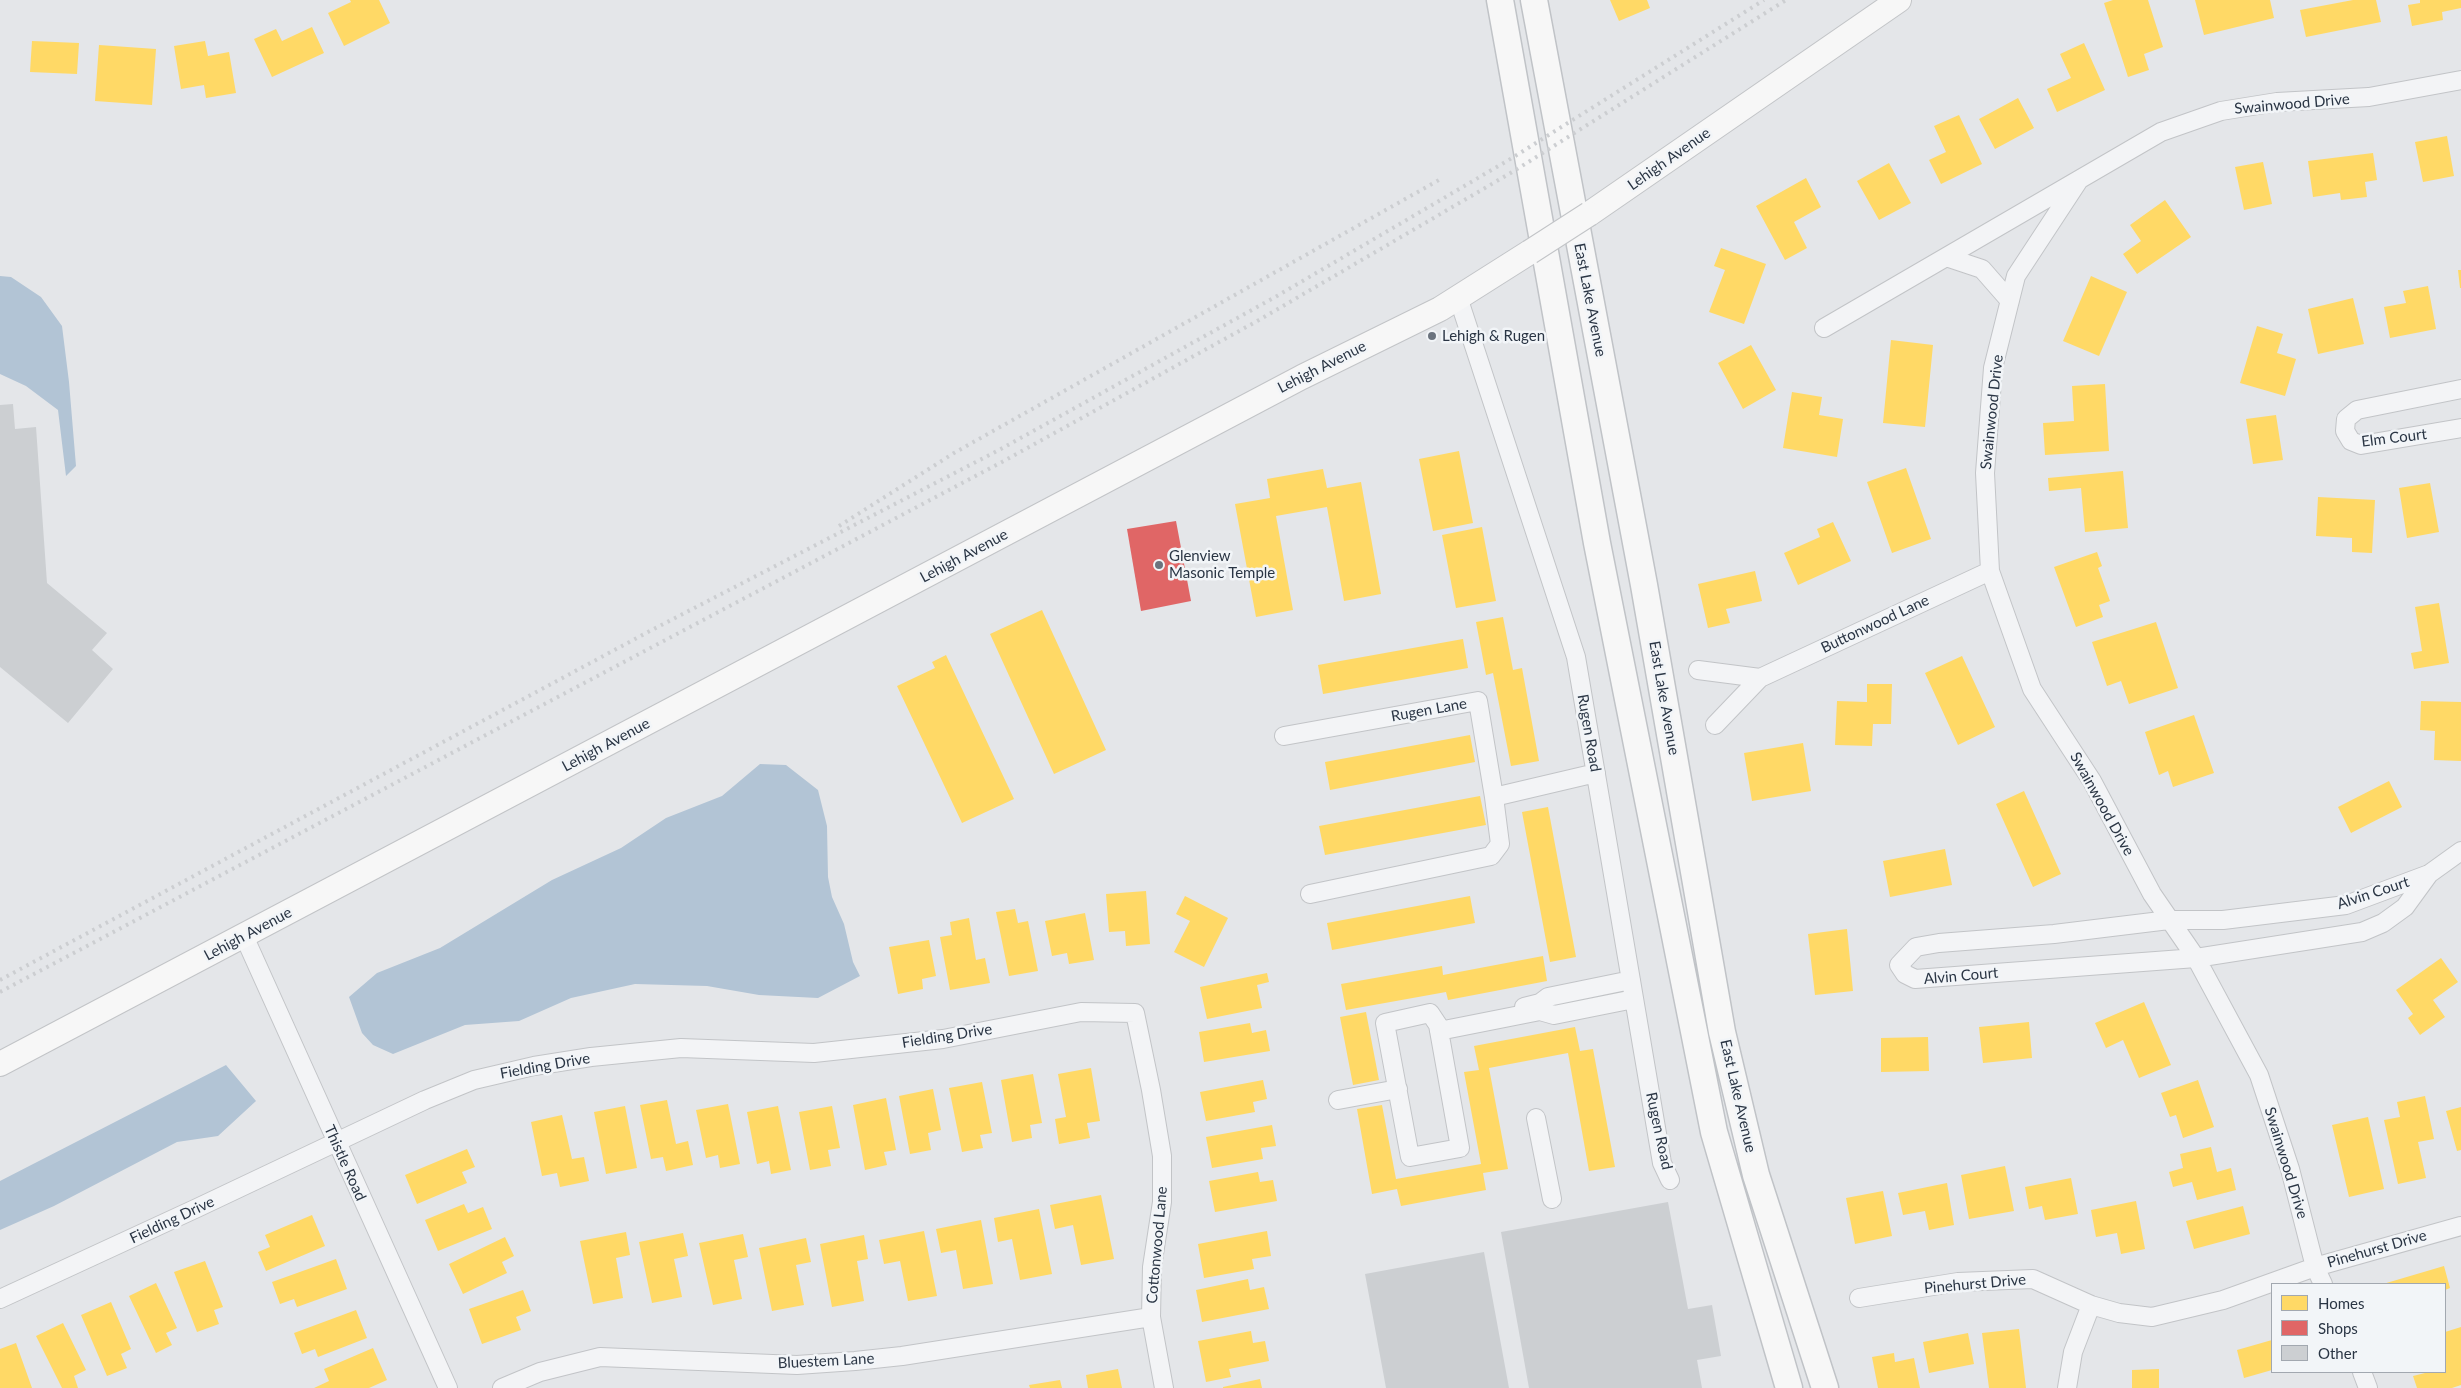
<!DOCTYPE html>
<html>
<head>
<meta charset="utf-8">
<style>
  body { margin:0 }
  #map { position:relative; width:2461px; height:1388px; overflow:hidden; background:#e4e6e9; font-family:Lato,sans-serif }
  canvas { display:block }
  .legend { position:absolute; left:2271px; top:1283px; width:175px; height:90px; box-sizing:border-box; background:#f2f5f8; border:1px solid #a2a8b0; margin:0; padding:6px 9px; list-style:none; font-size:15px; color:#2a3544 }
  .legend li { display:flex; align-items:center; gap:10px; height:25px }
  .legend b { width:25px; border:1px solid #a2a8b0 }
</style>
</head>
<body>
<div id="map">
<canvas width="2461" height="1388"></canvas>
<ul class="legend">
<li><b style="height:14px;background:#ffd966"></b>Homes</li>
<li><b style="height:14px;background:#e06666"></b>Shops</li>
<li><b style="height:14px;background:#cccfd2"></b>Other</li>
</ul>
</div>
<script>
const context = document.querySelector('canvas').getContext('2d');
context.lineJoin = 'round';
function fillPath(path, color) {
  context.fillStyle = color;
  context.fill(path, 'evenodd');
}
function poly(rows) {
  const path = new Path2D();
  for (const r of rows) {
    path.moveTo(r[0], r[1]);
    for (let i = 2; i < r.length; i += 2) path.lineTo(r[i], r[i + 1]);
  }
  return path;
}
function trace(path, color, width, dash) {
  context.strokeStyle = color;
  context.lineWidth = width;
  context.lineCap = dash ? 'butt' : 'round';
  context.setLineDash(dash || []);
  context.stroke(path);
}
function drawText(font, color, halo, rows, align = 'center') {
  context.font = font + ' Lato,sans-serif';
  context.lineWidth = 5;
  context.setLineDash([]);
  context.textBaseline = 'middle';
  context.strokeStyle = halo;
  context.fillStyle = color;
  for (const [text, x, y, turn = 0] of rows) {
    context.save();
    context.translate(x, y);
    context.rotate((+turn || 0) * Math.PI / 180);
    context.textAlign = isNaN(turn) ? turn : align;
    if (halo) context.strokeText(text, 0, 0);
    context.fillText(text, 0, 0);
    context.restore();
  }
}
fillPath(poly([
  [0,276,11,277,41,297,62,326,69,382,76,466,66,476,58,410,26,386,0,374],
  [760,764,786,765,818,790,827,826,828,877,832,897,844,924,853,962,860,976,818,998,759,995,707,986,635,984,571,998,519,1021,465,1025,393,1054,373,1045,362,1033,349,997,377,973,440,948,552,880,621,848,666,818,722,796],
  [226,1065,256,1101,218,1136,177,1142,54,1206,0,1230,0,1181]
]), '#b2c4d5');
fillPath(poly([
  [350,0,379,0,390,23,344,46,328,13,351,2],
  [1610,0,1647,0,1650,8,1619,21],
  [2113,0,2148,0,2163,47,2144,54,2149,70,2128,77,2104,3],
  [2195,0,2270,0,2274,18,2204,35],
  [2353,0,2376,0,2381,22,2306,37,2300,10],
  [2420,0,2461,0,2461,8,2442,12,2443,20,2412,26,2408,5,2420,3],
  [312,27,324,53,272,77,254,39,276,29,282,41],
  [32,41,79,43,77,74,30,72],
  [205,41,208,56,229,52,236,93,206,98,204,85,181,89,174,46],
  [2084,43,2105,90,2057,112,2047,89,2071,78,2060,54],
  [99,45,156,49,152,105,95,101],
  [2018,98,2034,128,1995,149,1979,119],
  [1959,115,1982,164,1941,184,1929,160,1946,152,1934,126],
  [2447,136,2454,176,2423,182,2415,142],
  [2373,153,2377,180,2365,182,2367,197,2341,200,2340,193,2313,197,2308,161],
  [2263,162,2272,204,2244,210,2235,167],
  [1889,163,1911,203,1879,220,1857,181],
  [1806,178,1821,207,1794,222,1807,248,1785,260,1756,206],
  [2165,200,2191,237,2137,274,2123,254,2141,241,2130,225],
  [1721,248,1766,264,1744,324,1709,312,1725,270,1714,266],
  [2458,270,2461,270,2461,288,2460,288],
  [2091,276,2127,292,2099,356,2063,341],
  [2428,286,2436,329,2390,338,2384,307,2406,303,2403,291],
  [2353,298,2364,344,2318,354,2308,309],
  [2257,326,2283,334,2277,353,2296,359,2285,396,2240,383],
  [1891,340,1933,345,1925,427,1883,423],
  [1751,345,1776,390,1743,409,1718,363],
  [2105,384,2109,451,2045,455,2043,423,2074,421,2072,386],
  [1792,392,1822,397,1819,415,1843,419,1837,457,1783,448],
  [2276,415,2283,460,2253,464,2246,419],
  [1459,451,1473,523,1433,531,1419,459],
  [1906,468,1931,539,1892,553,1867,482],
  [1323,469,1327,488,1361,482,1381,594,1344,601,1327,507,1276,516,1293,610,1256,617,1235,504,1270,498,1267,479],
  [2123,471,2128,528,2085,532,2081,488,2049,491,2048,478],
  [2430,483,2439,532,2407,538,2399,488],
  [2318,497,2375,500,2372,553,2352,552,2352,538,2316,536],
  [1833,522,1851,561,1798,585,1784,553,1820,537,1817,529],
  [1482,527,1496,601,1456,608,1442,535],
  [2097,552,2102,566,2098,568,2110,601,2099,605,2103,617,2076,627,2054,567],
  [1755,571,1762,601,1726,609,1730,623,1708,628,1698,584],
  [2439,603,2449,663,2414,669,2411,653,2422,651,2415,607],
  [1042,610,1106,750,1054,774,990,634],
  [1503,617,1513,670,1522,668,1539,761,1511,766,1493,673,1486,675,1476,622],
  [2156,622,2178,688,2129,704,2121,681,2107,686,2092,642],
  [1463,639,1468,668,1323,694,1318,665],
  [946,655,1014,799,962,823,897,686,935,668,932,662],
  [1962,656,1995,727,1958,745,1925,673],
  [1867,684,1892,684,1891,724,1873,724,1872,746,1835,745,1837,701,1867,702],
  [2421,701,2461,702,2461,761,2434,760,2435,731,2420,730],
  [2194,715,2214,773,2173,787,2168,771,2159,775,2145,732],
  [1470,735,1475,762,1330,790,1325,762],
  [1803,743,1811,791,1752,801,1744,753],
  [2389,781,2402,807,2351,833,2338,807],
  [2024,791,2061,874,2033,887,1996,804],
  [1480,796,1486,825,1325,855,1319,826],
  [1548,807,1576,957,1550,962,1522,812],
  [1945,849,1952,885,1890,897,1883,861],
  [1146,891,1150,944,1126,946,1125,931,1109,932,1106,894],
  [1185,896,1228,918,1204,967,1174,952,1190,921,1176,914],
  [1470,896,1475,923,1332,950,1327,923],
  [1015,909,1018,923,1028,921,1038,971,1009,976,996,912],
  [1085,913,1094,960,1069,964,1067,953,1052,956,1045,921],
  [969,918,976,960,985,958,990,983,950,990,940,937,952,935,950,922],
  [1847,929,1853,991,1815,995,1808,934],
  [929,940,936,976,922,979,923,989,898,994,889,947],
  [1543,956,1547,981,1448,1000,1446,992,1346,1010,1341,984,1442,966,1443,975],
  [2441,958,2458,982,2433,1000,2445,1017,2420,1035,2408,1018,2413,1014,2396,990],
  [1267,973,1269,982,1257,985,1262,1008,1207,1019,1200,987],
  [2144,1002,2171,1065,2139,1078,2123,1040,2106,1048,2095,1023],
  [1366,1012,1379,1080,1353,1085,1340,1017],
  [2029,1022,2032,1058,1983,1063,1979,1027],
  [1250,1023,1252,1033,1266,1030,1270,1051,1204,1062,1199,1032],
  [1575,1027,1580,1051,1593,1049,1615,1167,1589,1171,1568,1053,1489,1068,1508,1169,1483,1173,1486,1190,1401,1206,1397,1189,1372,1194,1357,1109,1382,1105,1396,1179,1481,1164,1464,1072,1479,1070,1474,1046],
  [1928,1037,1929,1071,1881,1072,1881,1038],
  [1091,1068,1100,1121,1087,1123,1090,1138,1059,1144,1055,1119,1066,1117,1058,1074],
  [1033,1074,1042,1123,1030,1125,1032,1138,1012,1142,1001,1080],
  [1263,1080,1267,1099,1253,1102,1255,1112,1206,1121,1200,1092],
  [2198,1080,2214,1127,2183,1138,2176,1115,2170,1117,2161,1093],
  [982,1082,992,1133,980,1135,983,1148,962,1152,949,1088],
  [933,1089,941,1130,928,1133,931,1150,910,1154,899,1096],
  [2425,1096,2434,1139,2418,1142,2426,1178,2398,1184,2384,1120,2400,1117,2397,1102],
  [886,1098,896,1150,884,1152,887,1165,865,1170,853,1105],
  [667,1100,676,1144,688,1141,693,1165,666,1171,663,1157,651,1159,640,1105],
  [728,1104,740,1164,720,1168,718,1155,706,1158,696,1110],
  [625,1106,637,1168,606,1174,594,1112],
  [778,1106,791,1170,771,1174,769,1161,757,1164,747,1112],
  [832,1106,840,1148,828,1150,831,1166,810,1170,799,1112],
  [2461,1107,2461,1150,2457,1151,2446,1111],
  [562,1115,572,1159,584,1157,589,1181,560,1187,557,1173,542,1176,531,1122],
  [2368,1117,2384,1189,2349,1197,2332,1125],
  [1272,1125,1276,1146,1261,1148,1263,1159,1212,1168,1206,1137],
  [2211,1147,2217,1172,2231,1168,2236,1190,2197,1200,2192,1182,2173,1187,2169,1172,2183,1168,2180,1154],
  [467,1149,475,1167,462,1172,467,1183,417,1204,405,1175],
  [2005,1166,2014,1211,1969,1219,1961,1175],
  [1258,1172,1260,1182,1273,1180,1277,1201,1215,1212,1209,1181],
  [2071,1178,2078,1214,2045,1220,2042,1206,2029,1209,2025,1187],
  [1947,1183,1954,1225,1929,1230,1925,1211,1903,1215,1898,1193],
  [1883,1191,1892,1236,1855,1244,1846,1198],
  [1101,1195,1114,1259,1081,1265,1073,1225,1055,1229,1050,1205],
  [2136,1201,2145,1249,2121,1254,2117,1233,2096,1237,2091,1210],
  [464,1204,468,1213,483,1207,492,1229,438,1251,425,1220],
  [2243,1206,2250,1234,2194,1249,2186,1221],
  [1039,1209,1052,1274,1020,1280,1012,1239,998,1242,994,1218],
  [312,1215,325,1246,266,1271,258,1252,270,1247,265,1235],
  [981,1220,993,1284,963,1289,956,1250,941,1253,936,1229],
  [924,1231,937,1296,908,1301,900,1261,884,1264,879,1240],
  [1267,1231,1271,1256,1252,1259,1254,1269,1204,1278,1198,1244],
  [626,1232,630,1255,616,1258,623,1298,593,1304,580,1241],
  [683,1233,688,1256,674,1259,682,1297,652,1303,639,1242],
  [743,1234,748,1257,734,1260,742,1299,713,1305,699,1243],
  [864,1235,868,1259,857,1261,864,1301,832,1307,820,1244],
  [505,1237,514,1256,502,1262,507,1273,463,1294,449,1264],
  [806,1238,811,1262,796,1265,804,1305,772,1311,759,1248],
  [336,1259,347,1289,297,1307,294,1299,280,1304,272,1282],
  [205,1261,223,1307,214,1310,219,1324,197,1332,174,1272],
  [2444,1266,2450,1288,2445,1290,2445,1284,2383,1284],
  [1248,1279,1250,1290,1264,1287,1269,1309,1202,1322,1196,1290],
  [156,1283,177,1328,166,1333,172,1345,156,1353,129,1296],
  [523,1290,531,1311,516,1317,521,1330,482,1344,469,1309],
  [111,1302,131,1349,121,1354,127,1368,107,1376,81,1315],
  [356,1310,367,1338,318,1357,315,1349,302,1354,294,1333],
  [63,1323,86,1370,74,1376,78,1388,62,1388,36,1336],
  [2461,1327,2461,1385,2452,1388,2417,1388,2413,1376,2429,1372,2445,1372,2445,1332],
  [2019,1329,2026,1388,1989,1388,1982,1333],
  [1251,1331,1253,1343,1265,1341,1269,1361,1229,1369,1231,1377,1206,1382,1198,1341],
  [1968,1333,1974,1364,1929,1373,1923,1342],
  [2272,1340,2272,1370,2244,1378,2237,1350],
  [16,1343,32,1388,0,1388,0,1349],
  [373,1348,387,1380,369,1388,314,1388,329,1381,324,1369],
  [1894,1353,1895,1362,1914,1358,1920,1388,1878,1388,1872,1357],
  [1118,1369,1122,1388,1088,1388,1086,1375],
  [2159,1369,2159,1388,2132,1388,2132,1370],
  [1260,1379,1262,1388,1223,1388,1223,1387],
  [1060,1380,1062,1388,1030,1388,1029,1385]
]), '#ffd966');
fillPath(poly([
  [1176,521,1191,601,1141,611,1127,529]
]), '#e06666');
fillPath(poly([
  [13,404,15,429,36,427,47,583,107,633,92,650,113,669,68,723,0,667,0,405],
  [1668,1202,1688,1309,1712,1305,1721,1356,1697,1360,1702,1388,1529,1388,1501,1232],
  [1484,1252,1509,1388,1386,1388,1365,1274]
]), '#cccfd2');
const street = poly([
  [2079,180,2016,276,1993,368,1985,473,1990,571,2032,689,2092,781,2152,894,2196,958,2259,1075,2290,1169,2315,1267,2323,1284],
  [1946,257,1982,269,2010,301],
  [1458,297,1576,657,1662,1163,1670,1180],
  [1824,328,2161,132,2221,111,2277,102,2369,97,2461,80],
  [2461,389,2357,410,2346,419,2345,431,2351,441,2361,445,2461,428],
  [1698,670,1760,678,1990,571],
  [1715,725,1760,678],
  [1284,736,1478,701,1494,797],
  [2429,874,2405,907,2383,923,2362,932,2196,958,1915,979,1905,974,1899,965,1916,947,1939,943,2054,934,2169,920,2223,920,2346,905,2429,874,2461,851],
  [1310,894,1491,856,1500,844,1494,797,1596,773],
  [244,936,448,1388],
  [1524,1007,1540,1003,1548,997,1631,980],
  [1430,1013,1438,1025,1460,1148,1410,1157,1385,1023,1430,1013],
  [1439,1031,1540,1011,1554,1015,1634,999],
  [1338,1100,1398,1089],
  [1536,1118,1552,1199],
  [1859,1298,1958,1282,2033,1279,2091,1305,2119,1313,2152,1317,2223,1300,2315,1267,2461,1226],
  [0,1299,197,1208,425,1100,474,1080,534,1066,591,1057,681,1048,814,1053,943,1039,1081,1012,1135,1013,1151,1090,1162,1156,1162,1202,1152,1267,1151,1317,1164,1388],
  [2362,1372,2368,1388],
  [502,1388,540,1372,600,1357,797,1365,855,1361,902,1356,1151,1317],
  [2067,1388,2073,1352,2091,1305]
]);
const secondary = poly([
  [1589,214,1899,0],
  [0,1064,1302,377,1440,309,1530,252]
]);
const primary = poly([
  [1500,0,1597,543,1714,1132,1789,1388],
  [1534,0,1644,585,1722,1032,1756,1175,1825,1388]
]);
trace(street, '#c2c4c7', 20);
trace(secondary, '#c2c4c7', 26);
trace(primary, '#c0c3c7', 29);
trace(street, '#f3f4f6', 18);
trace(secondary, '#f7f7f7', 24);
trace(primary, '#f7f7f7', 26);
trace(poly([
  [839,526,954,453,1439,180],
  [0,980,648,632,999,450,1277,296,1512,158,1764,0],
  [0,992,1002,462,1259,320,1514,171,1786,0]
]), '#ccced1', 4, [2.5, 5]);
const secondaryBridge = poly([
  [1530,252,1589,214]
]);
trace(secondaryBridge, '#c2c4c7', 26, []);
trace(secondaryBridge, '#f7f7f7', 24);
for (const [x, y, r, color] of [
  [1432,336,5,"#6b737e"],
  [1159,565,5,"#6b737e"]
]) {
  const dot = new Path2D();
  dot.arc(x, y, r, 0, 2 * Math.PI);
  context.fillStyle = color;
  context.fill(dot);
  trace(dot, '#f2f5f8', 2);
}
drawText('15px', '#2a3544', '#f2f5f8', [
  ["Swainwood Drive",2292,104,-5],
  ["Lehigh Avenue",1669,159,-35],
  ["East Lake Avenue",1590,300,79],
  ["Lehigh Avenue",1322,367,-27],
  ["Swainwood Drive",1992,412,-84],
  ["Elm Court",2394,438,-7],
  ["Lehigh Avenue",964,556,-28],
  ["Buttonwood Lane",1875,624,-25],
  ["East Lake Avenue",1664,698,80],
  ["Rugen Lane",1429,710,-10],
  ["Rugen Road",1589,733,80],
  ["Lehigh Avenue",606,745,-28],
  ["Swainwood Drive",2102,804,61],
  ["Alvin Court",2373,893,-18],
  ["Lehigh Avenue",248,934,-28],
  ["Alvin Court",1961,976,-5],
  ["Fielding Drive",947,1036,-9],
  ["Fielding Drive",545,1066,-10],
  ["East Lake Avenue",1738,1096,77],
  ["Rugen Road",1659,1131,78],
  ["Thistle Road",345,1163,66],
  ["Swainwood Drive",2286,1163,73],
  ["Fielding Drive",172,1220,-25],
  ["Cottonwood Lane",1157,1245,-85],
  ["Pinehurst Drive",2377,1249,-16],
  ["Pinehurst Drive",1975,1284,-5],
  ["Bluestem Lane",826,1361,-3]
]);
drawText('15px', '#2a3544', '#f2f5f8', [
  ["Lehigh & Rugen",1442,336],
  ["Glenview",1169,556],
  ["Masonic Temple",1169,573]
], 'left');
</script>
</body>
</html>
